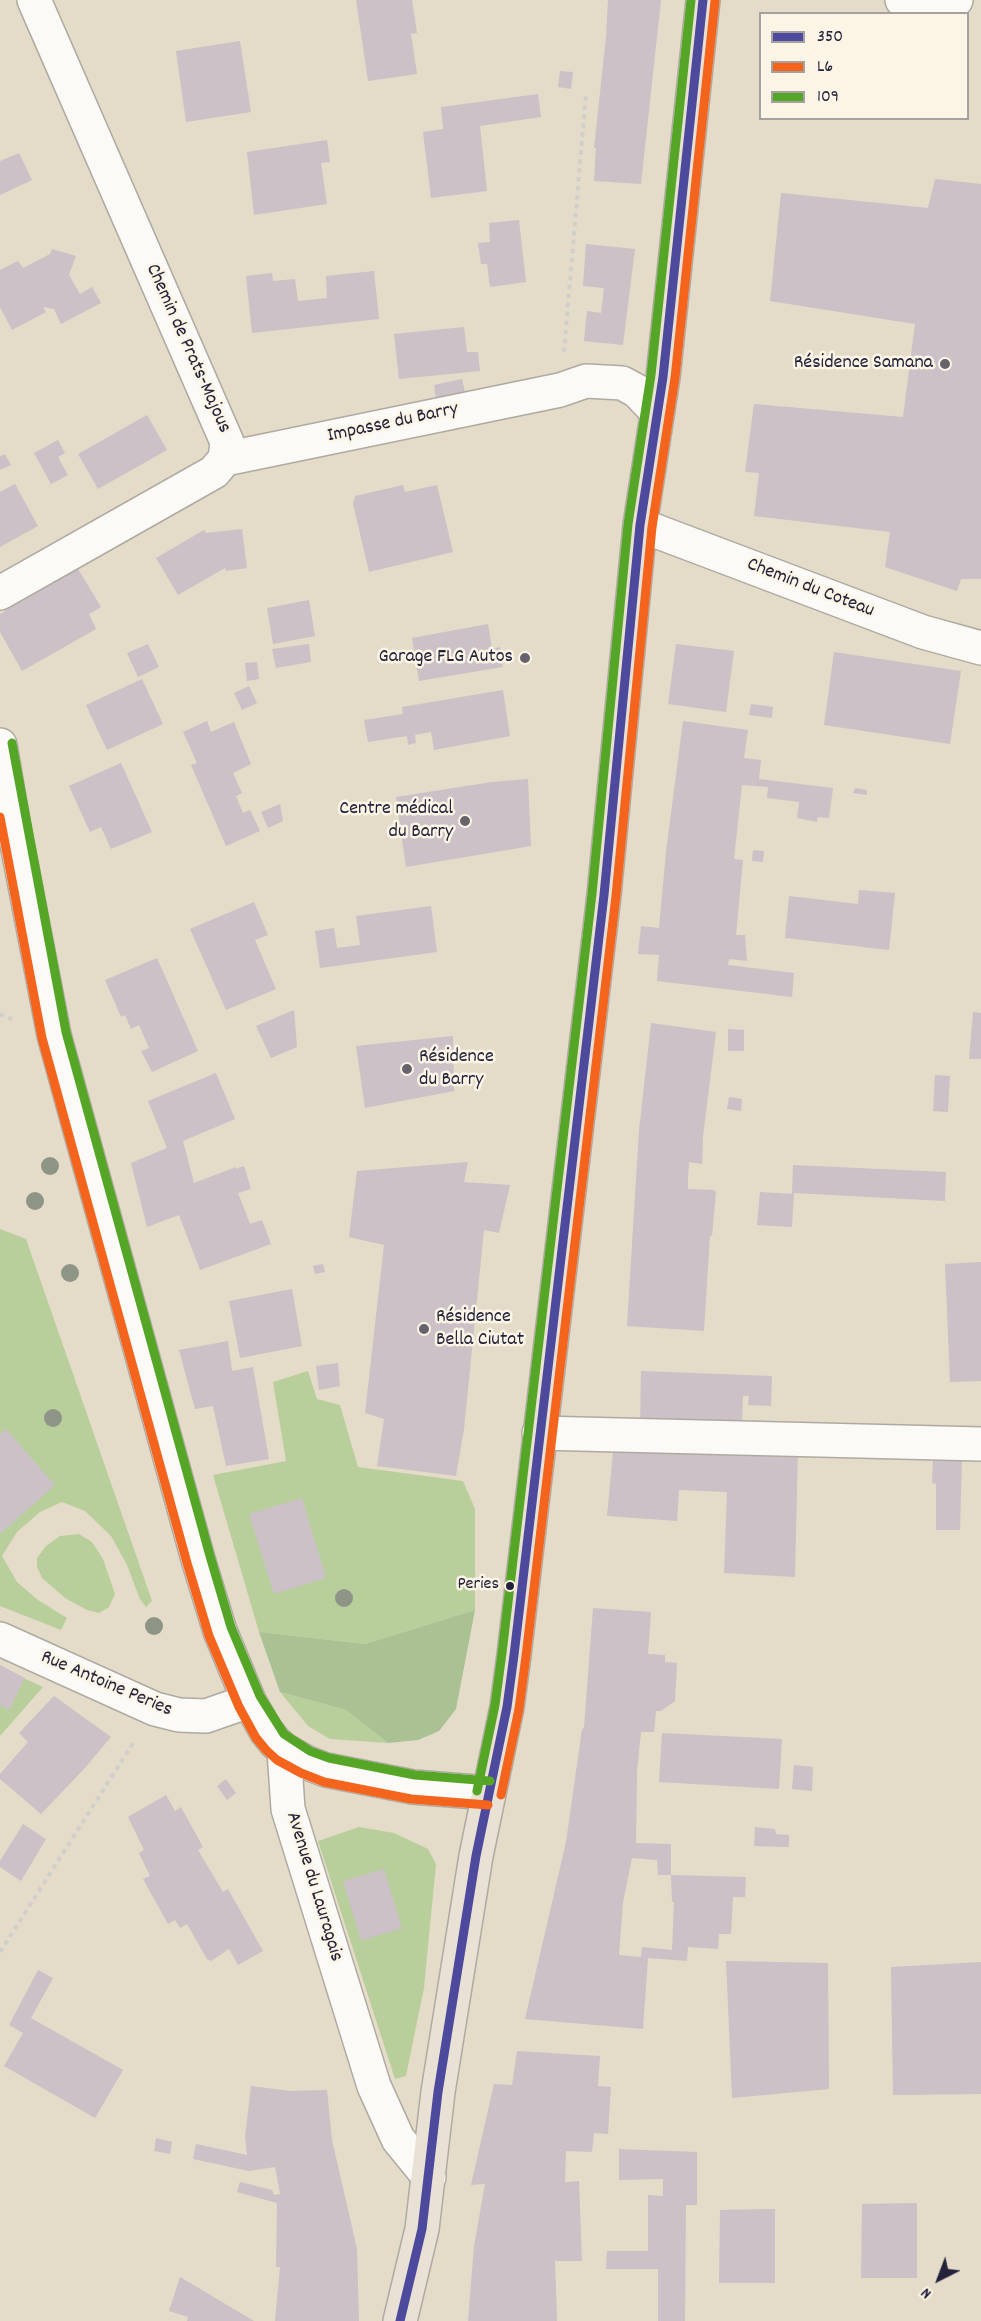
<!DOCTYPE html>
<html>
<head>
<meta charset="utf-8">
<style>
  body { margin:0 }
  #map { position:relative; width:981px; height:2321px; overflow:hidden; background:#e4dbc9; font-family:Dekko,sans-serif }
  canvas { display:block }
  .legend { position:absolute; left:759px; top:12px; width:210px; height:108px; box-sizing:border-box; background:#fcf5e5; border:2px solid #a5a1a1; margin:0; padding:8px 10px; list-style:none; font-size:18px; color:#22223b }
  .legend li { display:flex; align-items:center; gap:12px; height:30px }
  .legend b { width:30px; border:2px solid #a5a1a1 }
  .north { position:absolute; left:909px; top:2249px; width:60px; height:60px; -webkit-text-stroke:4px #fcf5e5; paint-order:stroke; rotate:222deg; font-size:16px; font-weight:700; line-height:24px; text-align:center; color:#22223b }
  .north::after { content:''; display:block; margin:auto; width:21px; height:27px; background:#22223b; clip-path:polygon(50% 0,100% 100%,50% 72%,0 100%) }
</style>
</head>
<body>
<div id="map">
<canvas width="981" height="2321"></canvas>
<ul class="legend">
<li><b style="height:8px;background:#4d499d"></b>350</li>
<li><b style="height:8px;background:#f4641d"></b>L6</li>
<li><b style="height:8px;background:#55a526"></b>109</li>
</ul>
<div class="north">N</div>
</div>
<script>
const context = document.querySelector('canvas').getContext('2d');
context.lineJoin = 'round';
function fillPath(path, color) {
  context.fillStyle = color;
  context.fill(path, 'evenodd');
}
function poly(rows) {
  const path = new Path2D();
  for (const r of rows) {
    path.moveTo(r[0], r[1]);
    for (let i = 2; i < r.length; i += 2) path.lineTo(r[i], r[i + 1]);
  }
  return path;
}
function trace(path, color, width, dash) {
  context.strokeStyle = color;
  context.lineWidth = width;
  context.lineCap = dash ? 'butt' : 'round';
  context.setLineDash(dash || []);
  context.stroke(path);
}
function drawText(font, color, halo, rows, align = 'center') {
  context.font = font + ' Dekko,sans-serif';
  context.lineWidth = 5;
  context.setLineDash([]);
  context.textBaseline = 'middle';
  context.strokeStyle = halo;
  context.fillStyle = color;
  for (const [text, x, y, turn = 0] of rows) {
    context.save();
    context.translate(x, y);
    context.rotate((+turn || 0) * Math.PI / 180);
    context.textAlign = isNaN(turn) ? turn : align;
    if (halo) context.strokeText(text, 0, 0);
    context.fillText(text, 0, 0);
    context.restore();
  }
}
fillPath(poly([
  [0,1229,26,1239,152,1601,146,1607,140,1599,127,1565,111,1536,85,1511,62,1502,40,1512,17,1532,2,1556,17,1582,38,1600,67,1618,61,1630,0,1606],
  [308,1371,317,1399,340,1405,358,1467,463,1481,475,1509,475,1610,365,1644,259,1632,213,1475,286,1461,273,1382],
  [79,1534,92,1542,103,1559,115,1594,109,1607,99,1613,87,1610,65,1598,42,1578,37,1567,37,1558,46,1546,60,1536],
  [0,1667,43,1687,0,1736],
  [280,1692,346,1710,388,1743,330,1739,308,1726],
  [359,1827,394,1833,428,1849,436,1864,424,1988,406,2076,395,2079,318,1841]
]), '#b9cf9b');
fillPath(poly([
  [475,1610,456,1709,439,1731,418,1740,388,1743,346,1710,280,1692,259,1632,365,1644]
]), '#a9c193');
fillPath(poly([
  [356,0,412,0,417,33,411,34,417,74,368,81],
  [608,0,661,0,641,184,594,181,596,148,594,148,606,37],
  [240,41,251,112,186,122,176,51],
  [560,71,573,72,571,89,558,87],
  [538,94,541,117,480,126,487,191,431,198,423,132,443,129,441,107],
  [327,140,330,162,321,163,327,204,254,215,247,152],
  [19,153,32,180,0,195,0,161],
  [935,179,981,184,981,579,961,579,957,591,885,567,890,532,754,516,759,473,745,472,754,404,903,417,915,324,770,301,781,193,928,208],
  [519,220,526,282,490,287,487,264,481,264,478,243,490,242,489,223],
  [586,244,635,249,623,345,584,341,587,311,601,313,604,288,583,286],
  [52,249,76,256,69,275,80,294,92,287,101,303,61,324,54,309,43,307,46,312,12,330,0,307,0,270,18,261,23,268,50,254],
  [374,271,379,319,252,333,246,276,272,273,273,281,295,279,298,301,327,298,326,276],
  [464,327,467,352,478,352,480,371,399,379,394,334],
  [462,379,465,392,436,399,434,385],
  [147,415,167,450,98,489,78,454],
  [58,440,65,453,58,457,68,475,51,484,34,453],
  [5,454,11,465,0,470,0,456],
  [15,484,38,526,0,547,0,492],
  [403,485,405,492,437,485,453,552,369,572,353,504,355,496],
  [242,529,247,568,226,571,225,568,178,595,156,558,204,530,206,533],
  [78,569,101,607,89,614,96,629,22,671,0,632,0,614],
  [309,600,315,636,273,644,267,608],
  [488,624,492,649,500,647,503,667,419,681,412,638],
  [148,644,159,667,138,677,127,653],
  [309,644,311,662,276,668,272,649],
  [676,644,734,651,726,712,668,704],
  [834,652,961,671,950,744,824,725],
  [257,662,259,679,247,681,245,663],
  [142,679,163,724,107,750,86,705],
  [249,686,257,703,242,710,234,693],
  [503,690,510,736,434,750,431,732,415,735,416,743,408,745,407,736,368,742,364,720,403,714,402,707],
  [751,704,773,707,772,718,749,715],
  [207,721,211,732,234,722,251,764,233,773,242,793,236,796,243,813,250,810,260,831,226,846,191,765,197,763,183,732],
  [683,721,748,730,744,758,761,760,759,779,833,788,829,818,818,817,817,822,797,818,799,802,767,798,768,787,742,785,734,859,743,860,736,935,745,935,747,961,729,959,728,965,794,973,792,997,657,981,659,955,638,954,641,926,659,928,666,852],
  [121,763,152,832,111,849,101,827,90,832,69,786],
  [528,779,531,846,406,867,396,797,492,782],
  [855,788,867,790,867,795,853,793],
  [280,804,283,821,268,828,261,812],
  [753,850,764,851,763,862,752,861],
  [859,890,895,893,889,950,785,938,789,896,858,904],
  [254,902,268,935,255,940,276,989,226,1010,190,929],
  [431,906,437,952,320,968,315,931,334,928,337,948,360,945,356,916],
  [157,958,198,1051,152,1072,141,1051,149,1048,139,1025,131,1029,125,1015,121,1017,105,980],
  [294,1010,297,1047,271,1058,256,1026],
  [973,1012,981,1013,981,1059,969,1059],
  [651,1023,716,1032,703,1136,702,1164,689,1162,688,1179,688,1189,714,1190,716,1192,712,1236,710,1235,704,1331,627,1326,639,1130],
  [728,1029,744,1030,744,1051,728,1051],
  [453,1036,454,1091,365,1108,356,1046],
  [216,1073,235,1119,183,1141,194,1183,236,1167,236,1169,244,1166,251,1189,238,1193,250,1224,262,1220,271,1244,200,1270,179,1215,147,1227,131,1163,167,1148,148,1101],
  [935,1075,950,1076,948,1112,933,1111],
  [729,1097,742,1099,741,1111,727,1109],
  [468,1162,464,1182,510,1185,499,1233,484,1230,464,1429,456,1476,377,1466,384,1419,365,1413,384,1245,349,1237,357,1171],
  [793,1165,946,1172,945,1201,794,1193,792,1227,757,1225,760,1192,792,1194],
  [981,1262,981,1381,950,1382,945,1264],
  [323,1264,325,1272,315,1274,313,1266],
  [292,1289,302,1346,240,1358,229,1301],
  [228,1341,232,1371,253,1367,269,1459,226,1466,213,1406,195,1409,179,1350],
  [338,1363,340,1386,319,1390,316,1366],
  [641,1371,772,1376,771,1406,748,1405,749,1396,743,1396,742,1423,640,1423],
  [6,1429,55,1485,0,1534,0,1434],
  [614,1442,798,1448,795,1577,724,1573,727,1492,679,1490,677,1521,607,1516],
  [933,1458,962,1458,960,1530,936,1530,936,1484,932,1483],
  [302,1498,326,1578,274,1594,249,1514],
  [593,1608,651,1612,648,1654,665,1655,665,1662,677,1663,675,1701,661,1711,656,1711,654,1732,641,1732,637,1772,636,1843,671,1844,671,1875,658,1875,657,1860,632,1858,623,1902,619,1955,641,1957,642,1947,672,1950,674,1902,672,1902,671,1875,746,1877,745,1897,733,1897,731,1934,719,1934,718,1949,688,1947,687,1961,648,1958,643,2029,525,2019,566,1842,582,1729,584,1728],
  [0,1665,25,1678,9,1710,0,1705],
  [54,1696,111,1737,84,1769,41,1814,0,1779,0,1774,28,1742,19,1733],
  [662,1733,782,1739,779,1789,659,1782],
  [794,1765,813,1767,812,1791,792,1789],
  [226,1779,236,1793,227,1800,217,1786],
  [166,1795,175,1811,181,1807,203,1847,198,1850,223,1892,228,1889,263,1951,238,1965,229,1949,211,1961,207,1959,187,1924,180,1928,175,1920,168,1924,143,1879,150,1876,139,1853,144,1850,128,1817],
  [23,1824,46,1839,21,1881,0,1867,0,1861],
  [755,1827,775,1829,776,1834,789,1835,789,1847,754,1846],
  [384,1869,402,1928,361,1941,343,1881],
  [726,1961,828,1963,829,2089,732,2098],
  [981,1962,981,2094,893,2095,891,1967],
  [38,1970,53,1978,31,2018,123,2070,95,2118,4,2066,23,2033,9,2025],
  [517,2051,600,2056,598,2086,611,2087,608,2134,594,2133,592,2152,566,2151,565,2182,579,2181,582,2261,555,2261,557,2321,468,2321,474,2246,485,2184,471,2185,494,2084,512,2085],
  [251,2086,290,2091,327,2090,332,2140,357,2249,359,2321,275,2321,280,2267,276,2267,277,2203,237,2192,240,2182,272,2190,274,2195,280,2194,275,2167,249,2171,193,2159,196,2144,247,2155,245,2137],
  [156,2138,172,2142,170,2154,154,2151],
  [619,2149,697,2152,697,2205,686,2205,685,2321,658,2321,658,2269,606,2269,607,2251,648,2251,648,2195,663,2196,663,2179,619,2180],
  [917,2203,917,2278,861,2278,862,2204],
  [775,2209,775,2283,719,2283,720,2210],
  [180,2277,254,2321,187,2321,188,2317,169,2311]
]), '#cbc1c7');
const minor = poly([
  [902,0,943,4,956,0],
  [225,459,560,390,586,381,622,383,637,391,657,412],
  [640,525,923,632,981,648],
  [0,593,214,472,225,459,227,442,34,0],
  [0,745,14,828,54,1035,198,1559,220,1631,249,1701,266,1731,275,1742,284,1750,305,1762,326,1770,413,1787,489,1793],
  [539,1433,981,1444],
  [0,1639,155,1709,179,1715,206,1716,249,1701],
  [284,1750,288,1809,374,2086,398,2139,429,2177]
]);
const major = poly([
  [400,2321,422,2229,438,2092,476,1856,507,1707,514,1655,604,895,640,525,663,377,703,0]
]);
trace(minor, '#afaaa1', 36);
trace(major, '#afaaa1', 36);
trace(poly([
  [564,352,586,93],
  [0,1014,14,1020],
  [0,1952,135,1740]
]), '#d1cfcc', 4, [4.5, 4.5]);
trace(minor, '#fbfaf7', 33);
trace(major, '#e9e1d4', 33);
trace(poly([
  [400,2321,422,2229,438,2092,476,1856,507,1707,514,1655,604,895,640,525,663,377,703,0]
]), '#4d499d', 9);
trace(poly([
  [0,817,42,1038,187,1563,209,1636,239,1707,256,1738,266,1750,277,1760,301,1773,324,1782,411,1799,488,1805],
  [501,1795,519,1709,526,1656,616,896,652,527,675,378,715,1]
]), '#f4641d', 9);
trace(poly([
  [12,743,66,1032,210,1556,231,1627,260,1696,284,1734,310,1751,329,1758,415,1775,490,1781],
  [477,1791,495,1705,502,1653,592,894,628,524,651,375,691,0]
]), '#55a526', 9);
context.fillStyle = '#8f9586';
for (const [x, y] of [
  [50,1166],
  [35,1201],
  [70,1273],
  [53,1418],
  [344,1598],
  [154,1626]
]) {
  context.beginPath();
  context.arc(x, y, 9, 0, 2 * Math.PI);
  context.fill();
}
for (const [x, y, r, color] of [
  [945,364,6,"#66636d"],
  [525,658,6,"#66636d"],
  [465,821,6,"#66636d"],
  [407,1069,6,"#66636d"],
  [424,1329,6,"#66636d"],
  [510,1586,5,"#22223b"]
]) {
  const dot = new Path2D();
  dot.arc(x, y, r, 0, 2 * Math.PI);
  context.fillStyle = color;
  context.fill(dot);
  trace(dot, '#fcf5e5', 2);
}
drawText('18px', '#22223b', '#fcf5e5', [
  ["Peries",499,1586]
], 'right');
drawText('20px', '#22223b', '#fcf5e5', [
  ["Chemin de Prats-Majous",187,349,66],
  ["Impasse du Barry",393,424,-12],
  ["Chemin du Coteau",810,589,21],
  ["Rue Antoine Peries",106,1685,23],
  ["Avenue du Lauragais",313,1887,73]
]);
drawText('20px', '#22223b', '#fcf5e5', [
  ["Résidence Samana",933,364],
  ["Garage FLG Autos",513,658],
  ["Centre médical",453,810],
  ["du Barry",453,833],
  ["Résidence",419,1058,"left"],
  ["du Barry",419,1081,"left"],
  ["Résidence",436,1318,"left"],
  ["Bella Ciutat",436,1341,"left"]
], 'right');
</script>
</body>
</html>
